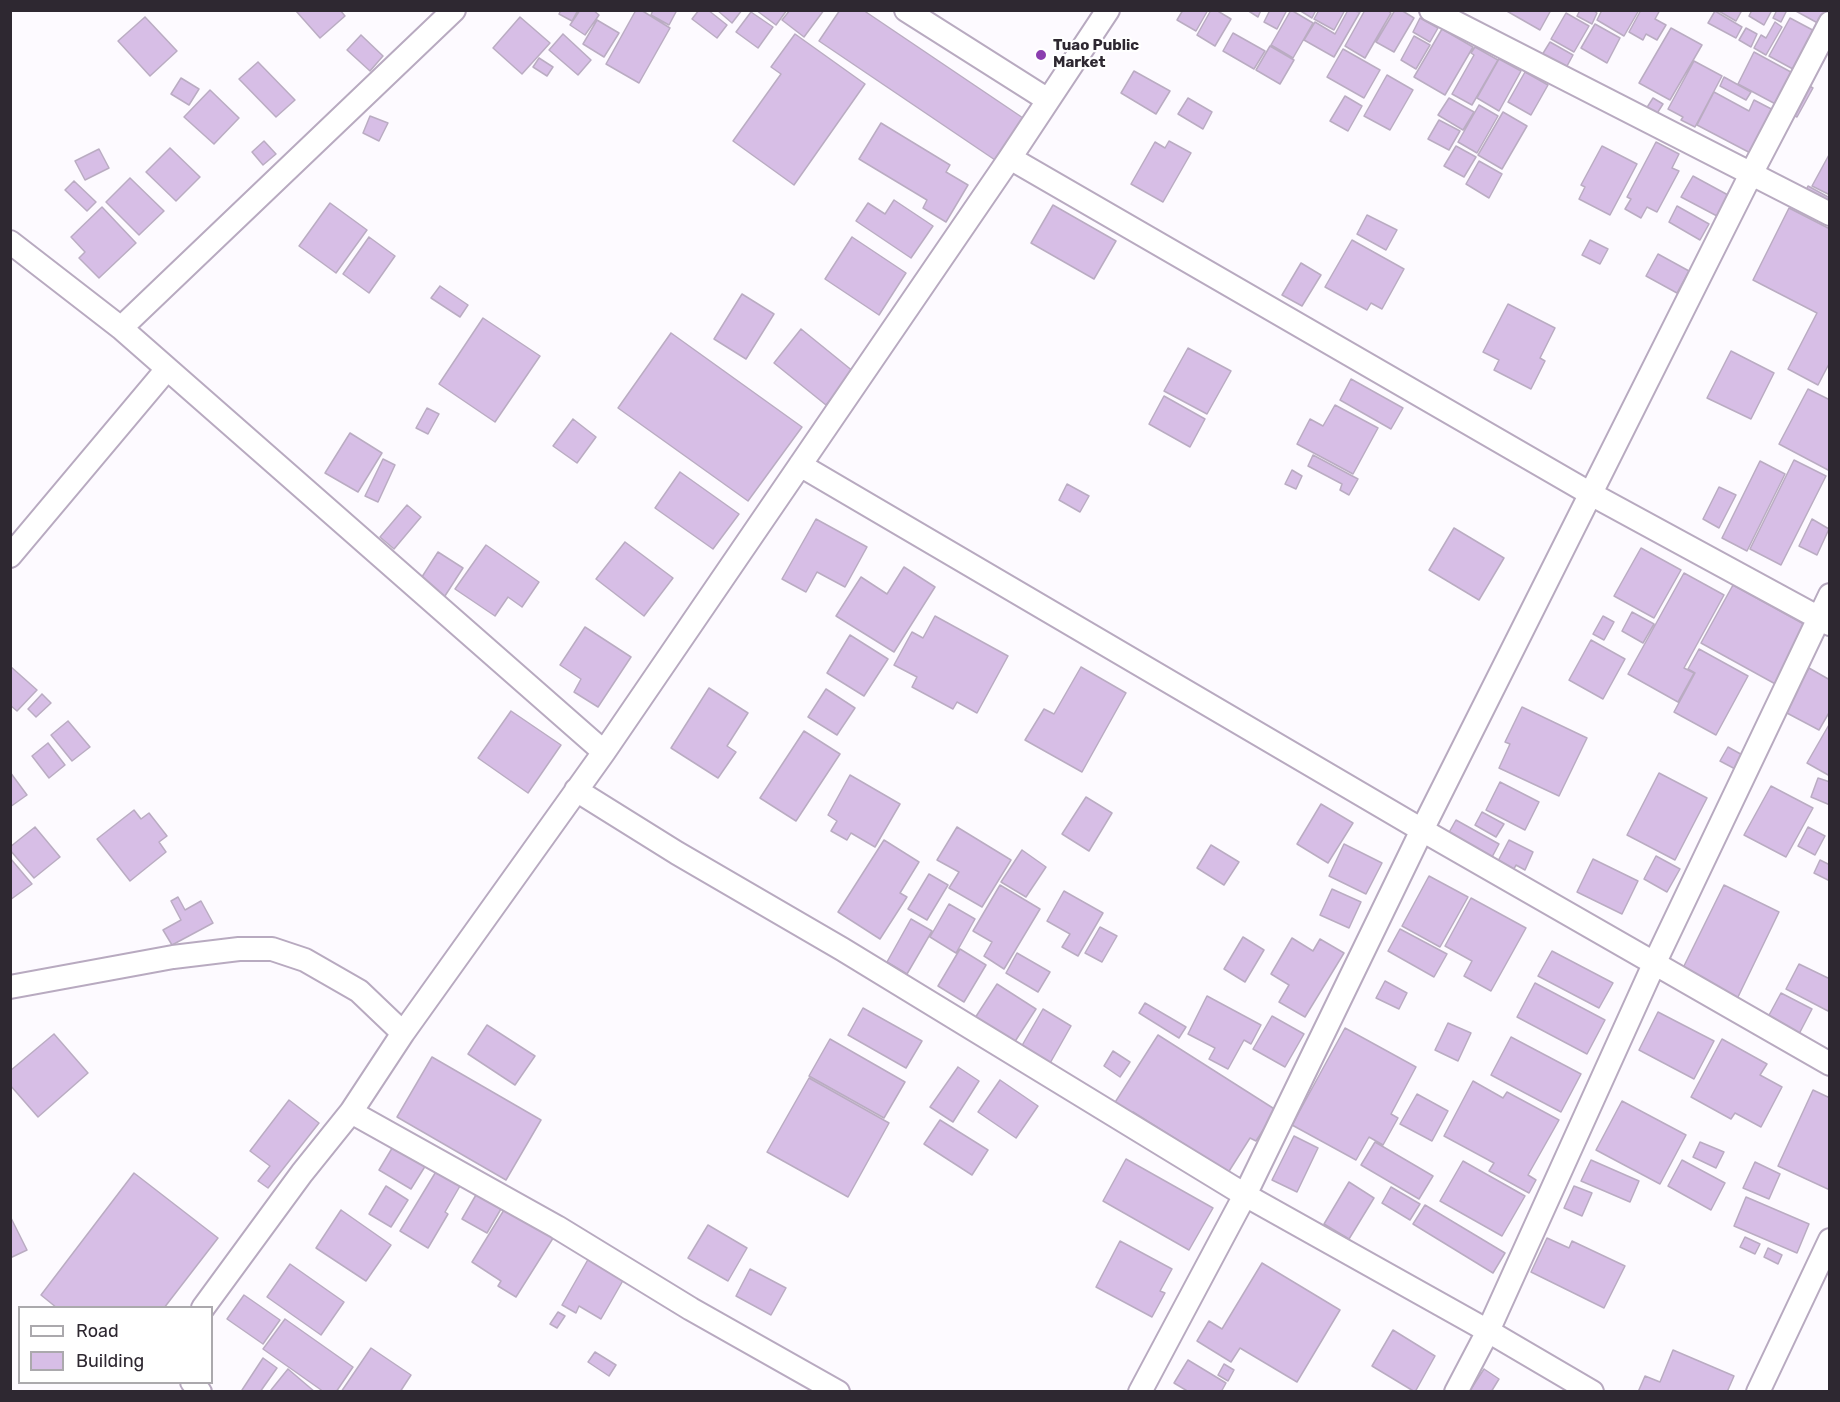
<!DOCTYPE html>
<html>
<head>
<meta charset="utf-8">
<style>
  body { margin:0 }
  #map { position:relative; width:1840px; height:1402px; overflow:hidden; background:#fdfaff; font-family:Rubik,sans-serif }
  canvas { display:block }
  .frame { position:absolute; inset:0; border:12px solid #2e2831; pointer-events:none }
  .legend { position:absolute; left:18px; top:1306px; width:195px; height:78px; box-sizing:border-box; background:#fff; border:2px solid #aba9ad; margin:0; padding:8px 10px; list-style:none; font-size:18px; color:#2e2831 }
  .legend li { display:flex; align-items:center; gap:12px; height:30px }
  .legend b { width:30px; border:2px solid #aba9ad }
</style>
</head>
<body>
<div id="map">
<canvas width="1840" height="1402"></canvas>
<div class="frame"></div>
<ul class="legend">
<li><b style="height:8px;background:#fff"></b>Road</li>
<li><b style="height:16px;background:#d7bee6"></b>Building</li>
</ul>
</div>
<script>
const context = document.querySelector('canvas').getContext('2d');
context.lineJoin = 'round';
function fillPath(path, color) {
  context.fillStyle = color;
  context.fill(path, 'evenodd');
}
function poly(rows) {
  const path = new Path2D();
  for (const r of rows) {
    path.moveTo(r[0], r[1]);
    for (let i = 2; i < r.length; i += 2) path.lineTo(r[i], r[i + 1]);
  }
  return path;
}
function trace(path, color, width, dash) {
  context.strokeStyle = color;
  context.lineWidth = width;
  context.lineCap = dash ? 'butt' : 'round';
  context.setLineDash(dash || []);
  context.stroke(path);
}
function drawText(font, color, halo, rows, align = 'center') {
  context.font = font + ' Rubik,sans-serif';
  context.lineWidth = 4.5;
  context.setLineDash([]);
  context.textBaseline = 'middle';
  context.strokeStyle = halo;
  context.fillStyle = color;
  for (const [text, x, y, turn = 0] of rows) {
    context.save();
    context.translate(x, y);
    context.rotate((+turn || 0) * Math.PI / 180);
    context.textAlign = isNaN(turn) ? turn : align;
    if (halo) context.strokeText(text, 0, 0);
    context.fillText(text, 0, 0);
    context.restore();
  }
}
const building = poly([
  [340,10,345,16,320,38,296,11,340,10],
  [561,10,578,10,572,21,559,14,561,10],
  [580,10,593,10,599,15,585,35,570,25,580,10],
  [636,10,641,10,670,28,639,83,606,64,636,10],
  [653,10,677,10,669,25,651,15,653,10],
  [699,10,708,10,727,25,717,38,692,19,699,10],
  [717,10,742,10,732,23,717,10],
  [756,10,787,10,776,25,756,10],
  [790,10,824,10,804,37,782,20,790,10],
  [840,10,863,10,1026,120,998,162,819,41,840,10],
  [1183,10,1208,10,1196,31,1177,20,1183,10],
  [1211,10,1216,10,1231,19,1215,46,1197,35,1211,10],
  [1247,10,1261,10,1258,17,1247,10],
  [1270,10,1287,10,1277,29,1264,22,1270,10],
  [1291,10,1313,23,1293,58,1271,45,1291,10],
  [1299,10,1316,10,1312,18,1299,10],
  [1319,10,1345,10,1334,30,1314,19,1319,10],
  [1348,10,1360,12,1334,57,1304,40,1315,22,1335,34,1348,10],
  [1365,10,1387,10,1391,13,1365,58,1345,46,1365,10],
  [1395,10,1401,10,1414,18,1394,52,1376,42,1395,10],
  [1505,10,1551,10,1540,30,1505,10],
  [1580,10,1593,10,1597,13,1592,24,1577,16,1580,10],
  [1602,10,1639,10,1624,36,1597,20,1602,10],
  [1641,10,1660,10,1655,19,1666,25,1657,40,1646,34,1643,40,1629,32,1641,10],
  [1717,10,1737,10,1741,12,1736,21,1717,10],
  [1752,10,1772,10,1764,25,1749,16,1752,10],
  [1777,10,1787,10,1781,22,1773,18,1777,10],
  [1794,10,1830,10,1830,19,1825,27,1794,10],
  [1715,11,1742,27,1736,38,1708,23,1715,11],
  [751,12,773,27,758,48,736,32,751,12],
  [1566,13,1589,26,1574,52,1551,39,1566,13],
  [145,17,177,51,150,76,118,41,145,17],
  [520,17,550,43,522,74,493,48,520,17],
  [1420,18,1438,28,1430,42,1413,32,1420,18],
  [1790,18,1822,35,1802,74,1769,56,1790,18],
  [597,20,619,33,604,57,583,44,597,20],
  [1775,22,1782,27,1766,55,1754,48,1761,35,1766,38,1775,22],
  [1595,24,1620,38,1607,63,1581,48,1595,24],
  [1671,28,1702,45,1670,100,1639,83,1671,28],
  [1746,28,1757,34,1751,47,1739,40,1746,28],
  [1442,29,1473,47,1445,95,1414,77,1442,29],
  [1233,33,1265,51,1254,69,1223,51,1233,33],
  [563,34,591,60,578,75,549,50,563,34],
  [795,34,865,84,794,185,733,141,781,74,771,67,795,34],
  [361,35,383,56,370,71,347,50,361,35],
  [1414,36,1430,45,1416,69,1401,60,1414,36],
  [1550,42,1573,55,1566,68,1542,55,1550,42],
  [1270,46,1294,60,1280,84,1256,70,1270,46],
  [1475,47,1498,60,1472,105,1452,94,1474,55,1471,53,1475,47],
  [1343,49,1380,70,1364,98,1327,77,1343,49],
  [1754,52,1800,77,1783,108,1738,84,1754,52],
  [539,58,553,67,547,76,533,67,539,58],
  [1499,59,1521,71,1499,111,1477,98,1499,59],
  [1694,61,1722,76,1695,127,1681,120,1683,117,1668,109,1694,61],
  [258,62,295,100,276,117,239,79,258,62],
  [1134,71,1170,91,1156,114,1121,93,1134,71],
  [1525,72,1548,85,1531,115,1508,102,1525,72],
  [1387,75,1413,90,1390,130,1364,116,1387,75],
  [1724,77,1751,92,1746,100,1720,86,1724,77],
  [181,78,199,89,189,105,171,94,181,78],
  [1804,83,1813,88,1797,117,1788,112,1804,83],
  [210,90,239,118,214,144,184,117,210,90],
  [1714,92,1749,111,1754,100,1781,114,1758,157,1697,125,1714,92],
  [1345,96,1362,106,1348,131,1330,121,1345,96],
  [1188,98,1212,112,1203,129,1178,114,1188,98],
  [1449,98,1474,112,1463,130,1438,115,1449,98],
  [1653,98,1663,104,1656,115,1646,109,1653,98],
  [1479,105,1498,116,1477,153,1458,142,1479,105],
  [1503,112,1527,126,1502,169,1478,155,1503,112],
  [370,116,388,123,379,141,363,133,370,116],
  [1439,120,1460,131,1449,150,1428,139,1439,120],
  [881,123,950,165,946,172,968,185,946,222,923,208,927,200,859,159,881,123],
  [264,141,276,154,263,165,252,152,264,141],
  [1169,141,1191,153,1163,202,1131,184,1155,142,1165,148,1169,141],
  [1656,142,1679,154,1672,168,1679,171,1657,212,1647,207,1641,218,1625,209,1631,199,1627,197,1656,142],
  [1456,146,1476,157,1464,177,1444,166,1456,146],
  [1602,146,1637,164,1610,215,1579,199,1585,187,1581,185,1602,146],
  [170,148,200,177,176,201,146,172,170,148],
  [99,149,109,168,85,180,75,161,99,149],
  [1830,153,1830,195,1812,186,1830,153],
  [1479,161,1502,174,1489,198,1466,184,1479,161],
  [1693,176,1728,195,1717,216,1681,197,1693,176],
  [130,178,164,211,139,235,106,202,130,178],
  [74,181,96,202,87,211,65,190,74,181],
  [1808,186,1830,198,1825,207,1803,196,1808,186],
  [894,200,933,226,911,258,856,221,868,203,885,214,894,200],
  [330,203,367,230,336,273,299,246,330,203],
  [1053,205,1116,241,1094,279,1031,243,1053,205],
  [1677,206,1709,224,1700,240,1669,222,1677,206],
  [102,207,136,243,99,278,79,258,85,252,71,237,102,207],
  [1789,208,1830,229,1830,362,1818,385,1788,369,1817,313,1753,280,1789,208],
  [1367,215,1397,230,1386,250,1357,234,1367,215],
  [369,237,395,256,369,293,343,274,369,237],
  [852,237,906,273,879,315,825,279,852,237],
  [1352,240,1404,269,1382,309,1371,303,1367,310,1325,287,1352,240],
  [1590,240,1608,249,1600,264,1582,255,1590,240],
  [1658,254,1689,271,1677,293,1646,276,1658,254],
  [1301,263,1321,275,1302,306,1282,295,1301,263],
  [440,286,468,305,460,317,431,298,440,286],
  [742,294,774,314,746,359,714,339,742,294],
  [1508,304,1555,328,1540,358,1545,361,1531,389,1494,370,1499,360,1483,352,1508,304],
  [483,318,540,356,495,422,439,384,483,318],
  [801,329,854,372,826,405,774,363,801,329],
  [671,333,802,427,748,501,618,408,671,333],
  [1188,348,1231,371,1207,414,1164,391,1188,348],
  [1731,351,1774,373,1751,419,1707,398,1731,351],
  [1351,379,1403,408,1391,429,1340,400,1351,379],
  [1808,389,1830,400,1830,471,1779,444,1808,389],
  [1164,396,1205,419,1190,447,1149,424,1164,396],
  [1335,405,1378,428,1353,474,1297,444,1310,419,1323,426,1335,405],
  [427,408,439,414,428,434,416,428,427,408],
  [573,419,596,437,577,463,553,446,573,419],
  [350,433,382,453,358,492,325,473,350,433],
  [1313,455,1358,479,1349,495,1340,490,1342,484,1308,466,1313,455],
  [383,459,395,465,378,502,365,496,383,459],
  [1794,460,1826,476,1781,565,1750,549,1794,460],
  [1760,461,1785,474,1747,551,1722,538,1760,461],
  [1292,470,1302,476,1296,489,1285,484,1292,470],
  [680,472,739,514,713,549,655,508,680,472],
  [1067,484,1089,496,1080,512,1059,500,1067,484],
  [1719,487,1736,495,1719,528,1703,519,1719,487],
  [407,505,421,517,394,549,380,537,407,505],
  [816,519,867,547,845,587,817,572,806,592,782,579,816,519],
  [1812,519,1829,529,1817,555,1799,546,1812,519],
  [1454,528,1504,558,1479,600,1429,570,1454,528],
  [625,542,673,578,644,616,596,579,625,542],
  [486,545,539,582,522,607,508,597,495,616,455,589,486,545],
  [1641,548,1681,570,1654,618,1614,596,1641,548],
  [438,552,463,568,443,599,418,583,438,552],
  [904,567,935,587,894,652,836,616,861,577,887,594,904,567],
  [1684,573,1724,595,1684,668,1694,673,1678,702,1628,674,1684,573],
  [1733,585,1811,628,1779,686,1701,643,1733,585],
  [1632,612,1654,624,1643,643,1622,631,1632,612],
  [935,616,1008,656,977,713,957,702,953,709,912,687,917,677,894,665,912,632,923,638,935,616],
  [1603,616,1614,622,1604,640,1593,634,1603,616],
  [585,627,631,657,598,707,574,692,581,679,560,665,585,627],
  [850,635,888,659,864,696,827,673,850,635],
  [1591,640,1625,659,1603,699,1569,680,1591,640],
  [1699,649,1748,676,1716,735,1674,712,1695,673,1688,669,1699,649],
  [10,666,37,690,17,711,10,705,10,666],
  [1081,667,1126,693,1082,772,1025,740,1044,709,1054,714,1081,667],
  [1809,668,1830,680,1830,711,1819,730,1785,712,1809,668],
  [709,688,748,713,727,746,736,752,718,778,671,748,709,688],
  [826,689,855,708,837,735,808,717,826,689],
  [42,694,51,703,36,717,28,709,42,694],
  [1522,707,1587,738,1559,796,1499,768,1510,744,1505,742,1522,707],
  [511,711,561,745,528,793,478,758,511,711],
  [68,721,90,747,72,761,51,735,68,721],
  [1830,723,1830,776,1807,763,1830,723],
  [804,731,840,754,796,821,760,798,804,731],
  [48,743,65,765,49,778,32,756,48,743],
  [1728,747,1746,757,1739,771,1720,761,1728,747],
  [10,772,27,795,10,807,10,772],
  [1659,773,1707,798,1675,860,1627,835,1659,773],
  [850,775,900,804,875,847,851,833,847,840,831,831,837,821,828,815,850,775],
  [1818,778,1830,782,1830,805,1811,797,1818,778],
  [1500,782,1539,802,1525,830,1486,810,1500,782],
  [1771,786,1813,808,1786,857,1744,835,1771,786],
  [1086,797,1112,813,1089,851,1062,834,1086,797],
  [1321,804,1353,823,1328,863,1297,844,1321,804],
  [134,810,141,819,149,813,167,836,159,842,166,852,130,881,97,839,134,810],
  [1482,812,1504,824,1496,837,1475,825,1482,812],
  [1456,820,1499,844,1491,859,1447,836,1456,820],
  [35,827,60,857,34,878,10,850,10,847,35,827],
  [957,827,1011,860,982,907,949,888,959,872,937,860,957,827],
  [1808,827,1825,836,1815,855,1798,846,1808,827],
  [884,840,919,862,900,893,907,897,880,939,838,912,884,840],
  [1509,840,1533,852,1525,870,1516,865,1514,869,1498,861,1509,840],
  [1344,844,1382,863,1366,894,1329,876,1344,844],
  [1211,845,1239,862,1224,885,1197,868,1211,845],
  [1022,850,1046,867,1026,897,1001,882,1022,850],
  [1656,856,1680,869,1667,892,1644,879,1656,856],
  [10,858,32,884,10,900,10,858],
  [1593,859,1638,881,1622,914,1577,892,1593,859],
  [1820,860,1830,865,1830,881,1814,873,1820,860],
  [929,874,948,885,927,920,908,909,929,874],
  [1429,876,1468,897,1440,947,1402,926,1429,876],
  [1000,885,1040,909,1004,969,984,956,992,942,973,931,1000,885],
  [1724,885,1779,912,1737,999,1681,972,1724,885],
  [1332,889,1361,902,1349,928,1320,915,1332,889],
  [1064,891,1103,913,1078,956,1062,947,1070,934,1047,921,1064,891],
  [178,897,185,910,201,901,213,923,172,945,163,930,181,920,171,901,178,897],
  [1471,898,1526,928,1491,991,1464,976,1472,961,1445,946,1471,898],
  [949,904,975,919,956,953,930,937,949,904],
  [911,919,932,931,907,974,887,962,911,919],
  [1100,927,1117,936,1102,962,1085,953,1100,927],
  [1400,929,1447,954,1434,977,1388,951,1400,929],
  [1243,937,1264,950,1245,982,1224,969,1243,937],
  [1292,938,1313,951,1320,939,1344,953,1305,1017,1279,1002,1289,985,1271,974,1292,938],
  [960,949,986,965,964,1002,938,986,960,949],
  [1552,951,1613,983,1599,1008,1538,976,1552,951],
  [1017,953,1050,972,1038,992,1006,973,1017,953],
  [1799,964,1830,979,1830,1007,1828,1011,1786,989,1799,964],
  [1385,981,1407,993,1399,1009,1376,998,1385,981],
  [1535,983,1605,1020,1587,1054,1517,1017,1535,983],
  [997,984,1036,1009,1014,1043,975,1018,997,984],
  [1781,993,1812,1009,1799,1034,1768,1017,1781,993],
  [1207,996,1261,1025,1251,1044,1244,1040,1228,1069,1209,1059,1215,1048,1188,1034,1207,996],
  [1145,1003,1186,1027,1179,1038,1139,1013,1145,1003],
  [863,1008,922,1041,906,1068,848,1035,863,1008],
  [1043,1009,1071,1026,1049,1065,1020,1049,1043,1009],
  [1658,1012,1714,1041,1694,1079,1639,1050,1658,1012],
  [1272,1016,1304,1034,1285,1067,1253,1049,1272,1016],
  [1448,1023,1471,1033,1458,1061,1435,1050,1448,1023],
  [487,1025,535,1056,515,1085,468,1054,487,1025],
  [1345,1028,1416,1067,1391,1114,1398,1118,1383,1145,1369,1137,1356,1160,1292,1125,1345,1028],
  [54,1034,88,1073,38,1117,10,1085,10,1071,54,1034],
  [1158,1035,1276,1110,1256,1141,1250,1138,1226,1176,1184,1150,1187,1146,1133,1112,1131,1115,1114,1104,1158,1035],
  [1511,1037,1581,1074,1561,1112,1491,1075,1511,1037],
  [830,1039,905,1082,884,1118,809,1076,830,1039],
  [1722,1039,1767,1064,1760,1075,1782,1087,1761,1127,1735,1113,1731,1119,1691,1097,1722,1039],
  [1113,1051,1130,1062,1120,1077,1104,1066,1113,1051],
  [432,1057,541,1120,506,1180,397,1117,432,1057],
  [958,1067,979,1081,953,1122,930,1107,958,1067],
  [809,1078,889,1123,848,1197,767,1152,809,1078],
  [1000,1080,1038,1106,1016,1138,978,1112,1000,1080],
  [1473,1081,1503,1098,1507,1092,1559,1120,1528,1175,1536,1180,1529,1193,1489,1171,1494,1163,1444,1136,1473,1081],
  [1813,1090,1830,1098,1830,1190,1778,1166,1813,1090],
  [1417,1094,1448,1111,1432,1141,1400,1124,1417,1094],
  [289,1100,319,1123,268,1188,258,1181,270,1166,250,1151,289,1100],
  [1622,1101,1686,1135,1660,1184,1596,1150,1622,1101],
  [940,1120,988,1150,972,1175,924,1144,940,1120],
  [1294,1136,1318,1148,1297,1192,1272,1180,1294,1136],
  [397,1140,429,1160,411,1189,379,1170,397,1140],
  [1375,1142,1433,1176,1419,1199,1361,1165,1375,1142],
  [1700,1142,1724,1152,1716,1168,1693,1157,1700,1142],
  [1126,1159,1213,1208,1189,1250,1103,1201,1126,1159],
  [1591,1160,1639,1181,1630,1202,1581,1181,1591,1160],
  [1682,1160,1725,1183,1711,1210,1668,1186,1682,1160],
  [1463,1161,1525,1196,1502,1236,1440,1201,1463,1161],
  [1755,1162,1780,1174,1769,1199,1743,1188,1755,1162],
  [440,1165,464,1179,445,1212,448,1214,428,1248,400,1231,440,1165],
  [134,1173,218,1238,164,1308,57,1308,41,1295,134,1173],
  [1349,1182,1374,1198,1349,1239,1324,1224,1349,1182],
  [386,1186,408,1200,391,1227,369,1214,386,1186],
  [1574,1186,1592,1193,1582,1216,1564,1208,1574,1186],
  [1391,1187,1420,1204,1410,1220,1382,1203,1391,1187],
  [480,1188,505,1202,487,1233,462,1219,480,1188],
  [1746,1197,1809,1224,1797,1253,1734,1226,1746,1197],
  [507,1205,555,1235,516,1297,498,1286,501,1281,472,1262,507,1205],
  [1425,1205,1505,1253,1493,1273,1413,1224,1425,1205],
  [341,1210,391,1245,366,1281,316,1248,341,1210],
  [10,1216,27,1250,10,1258,10,1216],
  [708,1225,747,1248,728,1281,688,1258,708,1225],
  [1745,1237,1760,1244,1755,1254,1740,1247,1745,1237],
  [1547,1238,1569,1248,1572,1241,1625,1266,1604,1308,1531,1272,1547,1238],
  [1120,1241,1172,1269,1160,1291,1165,1293,1152,1317,1096,1287,1120,1241],
  [1768,1248,1782,1255,1778,1264,1764,1257,1768,1248],
  [590,1256,625,1277,601,1319,579,1306,576,1313,562,1305,590,1256],
  [1262,1263,1340,1310,1297,1382,1240,1348,1231,1362,1197,1341,1209,1321,1222,1329,1262,1263],
  [290,1264,344,1302,321,1335,267,1297,290,1264],
  [750,1269,786,1288,771,1315,736,1296,750,1269],
  [244,1295,280,1320,263,1344,227,1319,244,1295],
  [558,1312,565,1316,557,1328,550,1324,558,1312],
  [285,1319,353,1367,336,1392,324,1392,263,1349,285,1319],
  [1393,1330,1435,1356,1415,1392,1372,1366,1393,1330],
  [371,1348,411,1375,400,1392,341,1392,371,1348],
  [1673,1350,1734,1376,1727,1392,1638,1392,1645,1376,1660,1382,1673,1350],
  [595,1352,616,1365,609,1376,588,1362,595,1352],
  [263,1358,277,1368,260,1392,244,1392,242,1390,263,1358],
  [1188,1360,1226,1383,1221,1392,1189,1392,1174,1383,1188,1360],
  [1224,1364,1234,1370,1228,1381,1218,1375,1224,1364],
  [288,1369,315,1392,272,1392,271,1390,288,1369],
  [1484,1369,1499,1379,1491,1392,1469,1392,1484,1369]
]);
fillPath(building, '#d7bee6');
trace(building, '#baacc2', 1.5);
const street = poly([
  [906,10,1048,100],
  [1431,10,1830,214],
  [1010,158,1591,494,1830,624],
  [10,242,121,328,604,752],
  [121,328,454,10],
  [800,465,1422,830,1830,1064],
  [10,556,167,369],
  [576,790,677,853,842,949,1245,1195,1488,1331,1592,1392],
  [10,987,173,957,239,949,272,949,305,960,359,991,403,1033,351,1112,302,1173,203,1308],
  [403,1033,604,752,1010,158,1108,10],
  [351,1112,557,1227,691,1309,838,1392],
  [192,1382,200,1392],
  [1140,1392,1245,1195,1422,830,1751,174,1830,23],
  [1456,1392,1488,1331,1655,962,1830,595],
  [1758,1392,1830,1240]
]);
trace(street, '#b8aac0', 26);
trace(street, '#fff', 22);
for (const [x, y, r, color] of [
  [1041,55,6,"#8b3eaf"]
]) {
  const dot = new Path2D();
  dot.arc(x, y, r, 0, 2 * Math.PI);
  context.fillStyle = color;
  context.fill(dot);
  trace(dot, '#fff', 2);
}
drawText('bold 15px', '#2e2831', '#fff', [
  ["Tuao Public",1053,46],
  ["Market",1053,63]
], 'left');
</script>
</body>
</html>
